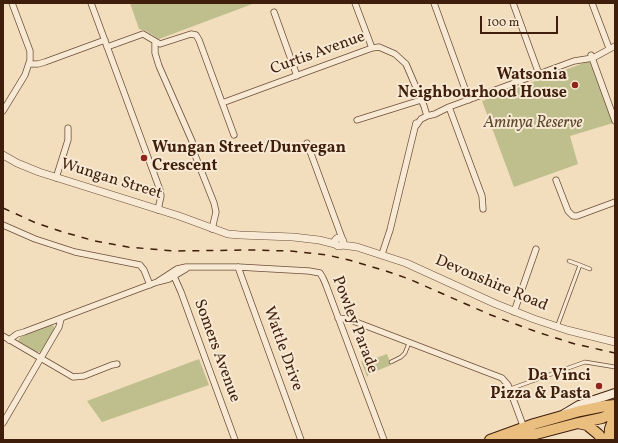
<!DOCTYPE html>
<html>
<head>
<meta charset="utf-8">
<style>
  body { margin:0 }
  #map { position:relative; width:618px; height:443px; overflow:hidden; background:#f2ddbd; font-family:Vollkorn,serif }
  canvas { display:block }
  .frame { position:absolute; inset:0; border:4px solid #3f1f0b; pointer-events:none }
  .scale { position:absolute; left:480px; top:16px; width:78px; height:18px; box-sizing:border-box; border:2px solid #3f1f0b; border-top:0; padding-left:5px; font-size:12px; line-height:14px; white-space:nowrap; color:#3f1f0b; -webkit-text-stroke:3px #f7e9d4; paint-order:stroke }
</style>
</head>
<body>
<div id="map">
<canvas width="618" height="443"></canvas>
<div class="frame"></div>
<div class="scale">100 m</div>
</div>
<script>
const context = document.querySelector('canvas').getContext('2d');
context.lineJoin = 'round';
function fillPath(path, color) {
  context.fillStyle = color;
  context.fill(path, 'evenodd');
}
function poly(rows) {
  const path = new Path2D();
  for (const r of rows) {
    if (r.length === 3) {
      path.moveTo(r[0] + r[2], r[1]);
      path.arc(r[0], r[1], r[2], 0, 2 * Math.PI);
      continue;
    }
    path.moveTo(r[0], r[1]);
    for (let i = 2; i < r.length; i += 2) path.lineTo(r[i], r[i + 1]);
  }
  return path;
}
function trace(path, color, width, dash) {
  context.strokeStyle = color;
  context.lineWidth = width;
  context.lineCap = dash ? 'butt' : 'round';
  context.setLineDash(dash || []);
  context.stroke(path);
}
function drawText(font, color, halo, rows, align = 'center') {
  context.font = font + ' Vollkorn,serif';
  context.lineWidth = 4;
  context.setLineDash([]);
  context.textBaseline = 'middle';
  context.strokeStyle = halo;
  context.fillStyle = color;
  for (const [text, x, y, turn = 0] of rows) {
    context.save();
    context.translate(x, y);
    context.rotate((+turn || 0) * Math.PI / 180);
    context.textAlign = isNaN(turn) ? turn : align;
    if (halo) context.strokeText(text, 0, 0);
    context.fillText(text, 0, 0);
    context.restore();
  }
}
fillPath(poly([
  [130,3,255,3,159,39,146,31,139,29],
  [589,61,591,64,613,123,570,136,578,164,514,187,482,101],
  [50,325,54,326,54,330,41,352,36,352,18,341,20,337],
  [387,354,391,365,369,374,367,377,361,361,365,362],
  [199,359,209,385,102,422,87,401]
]), '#bfbf8d');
const service = poly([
  [569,261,580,265],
  [557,327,580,265,590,269],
  [391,362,401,357,405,353,409,343],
  [510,389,585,362,615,367]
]);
const minor = poly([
  [91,3,160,190,161,196,158,210],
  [355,3,372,48],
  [434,3,469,100],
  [513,3,539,74],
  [592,3,609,48],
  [274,12,297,76],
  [155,42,155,53,159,66,192,141,195,155,214,203,216,212,212,229],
  [107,47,143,34,160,44,191,34,196,35,199,40,234,135],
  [591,55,615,121],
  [30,64,38,64,45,62,105,40],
  [222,103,372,48,379,47,395,54,406,64,424,106,427,116],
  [449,107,482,196,483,209],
  [3,111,25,75,30,60,30,51,12,3],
  [357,120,421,100],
  [416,126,421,119,427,116,435,114,449,107,574,61,593,58,615,46],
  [307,143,342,238],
  [56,178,68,140,68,128],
  [556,180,568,211,573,216,577,216,615,202],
  [3,225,35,239,75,252,140,265,144,270,150,285],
  [382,254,390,230,416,123],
  [238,267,301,440],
  [173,274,181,292,235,440],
  [157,282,177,269,186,267,238,267,309,271,320,273,323,278,326,285,384,440],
  [514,312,536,249],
  [338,318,348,319,502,378,508,385,524,428],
  [3,336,73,377,84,376,112,365,117,364],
  [9,340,17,334,24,332,157,282,169,279,186,269],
  [3,423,59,327,61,319]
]);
const tertiary = poly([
  [3,155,17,163,39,172,179,216,228,234,240,235,293,237,319,240,335,244],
  [339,242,4],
  [342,245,357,247,406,263,496,304,534,319,567,330,615,342]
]);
const secondary = poly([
  [564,414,579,405,615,393]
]);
const trunk = poly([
  [579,423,602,418,615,412],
  [490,440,534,424,580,411,605,406,615,405],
  [513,440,578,423,587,425,598,434,603,440],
  [609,440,610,429,615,415]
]);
trace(service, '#6c4e38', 4.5);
trace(minor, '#6c4e38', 7);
trace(tertiary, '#6c4e38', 8);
trace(secondary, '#3f1f0b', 10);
trace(trunk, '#3f1f0b', 12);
trace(service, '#f7e9d4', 3);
trace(minor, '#f7e9d4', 5.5);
trace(tertiary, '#f7e9d4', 7);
trace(secondary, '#f7e9d4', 8);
trace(trunk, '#e9be7e', 10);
trace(poly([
  [3,208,36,223,63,232,95,241,128,247,173,251,251,250,291,251,327,255,349,260,386,271,409,279,491,315,537,332,575,344,615,353]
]), '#3f1f0b', 1.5, [7, 7]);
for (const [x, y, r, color] of [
  [575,85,4,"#8f2418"],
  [144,158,4,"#8f2418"],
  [599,386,4,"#8f2418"]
]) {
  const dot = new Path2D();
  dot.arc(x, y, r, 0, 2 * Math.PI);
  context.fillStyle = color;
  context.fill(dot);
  trace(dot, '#f7e9d4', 1.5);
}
drawText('16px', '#3f1f0b', '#f7e9d4', [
  ["Curtis Avenue",318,54,-20],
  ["Wungan Street",111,180,17],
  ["Devonshire Road",491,284,23],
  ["Powley Parade",354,325,69],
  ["Wattle Drive",282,349,70],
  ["Somers Avenue",216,351,70]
]);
drawText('bold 16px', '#3f1f0b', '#f7e9d4', [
  ["Watsonia",567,76],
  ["Neighbourhood House",567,94],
  ["Wungan Street/Dunvegan",152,149,"left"],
  ["Crescent",152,167,"left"],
  ["Da Vinci",591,377],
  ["Pizza & Pasta",591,395]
], 'right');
drawText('italic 16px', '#5f472c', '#f7e9d4', [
  ["Aminya Reserve",533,124]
]);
</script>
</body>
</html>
